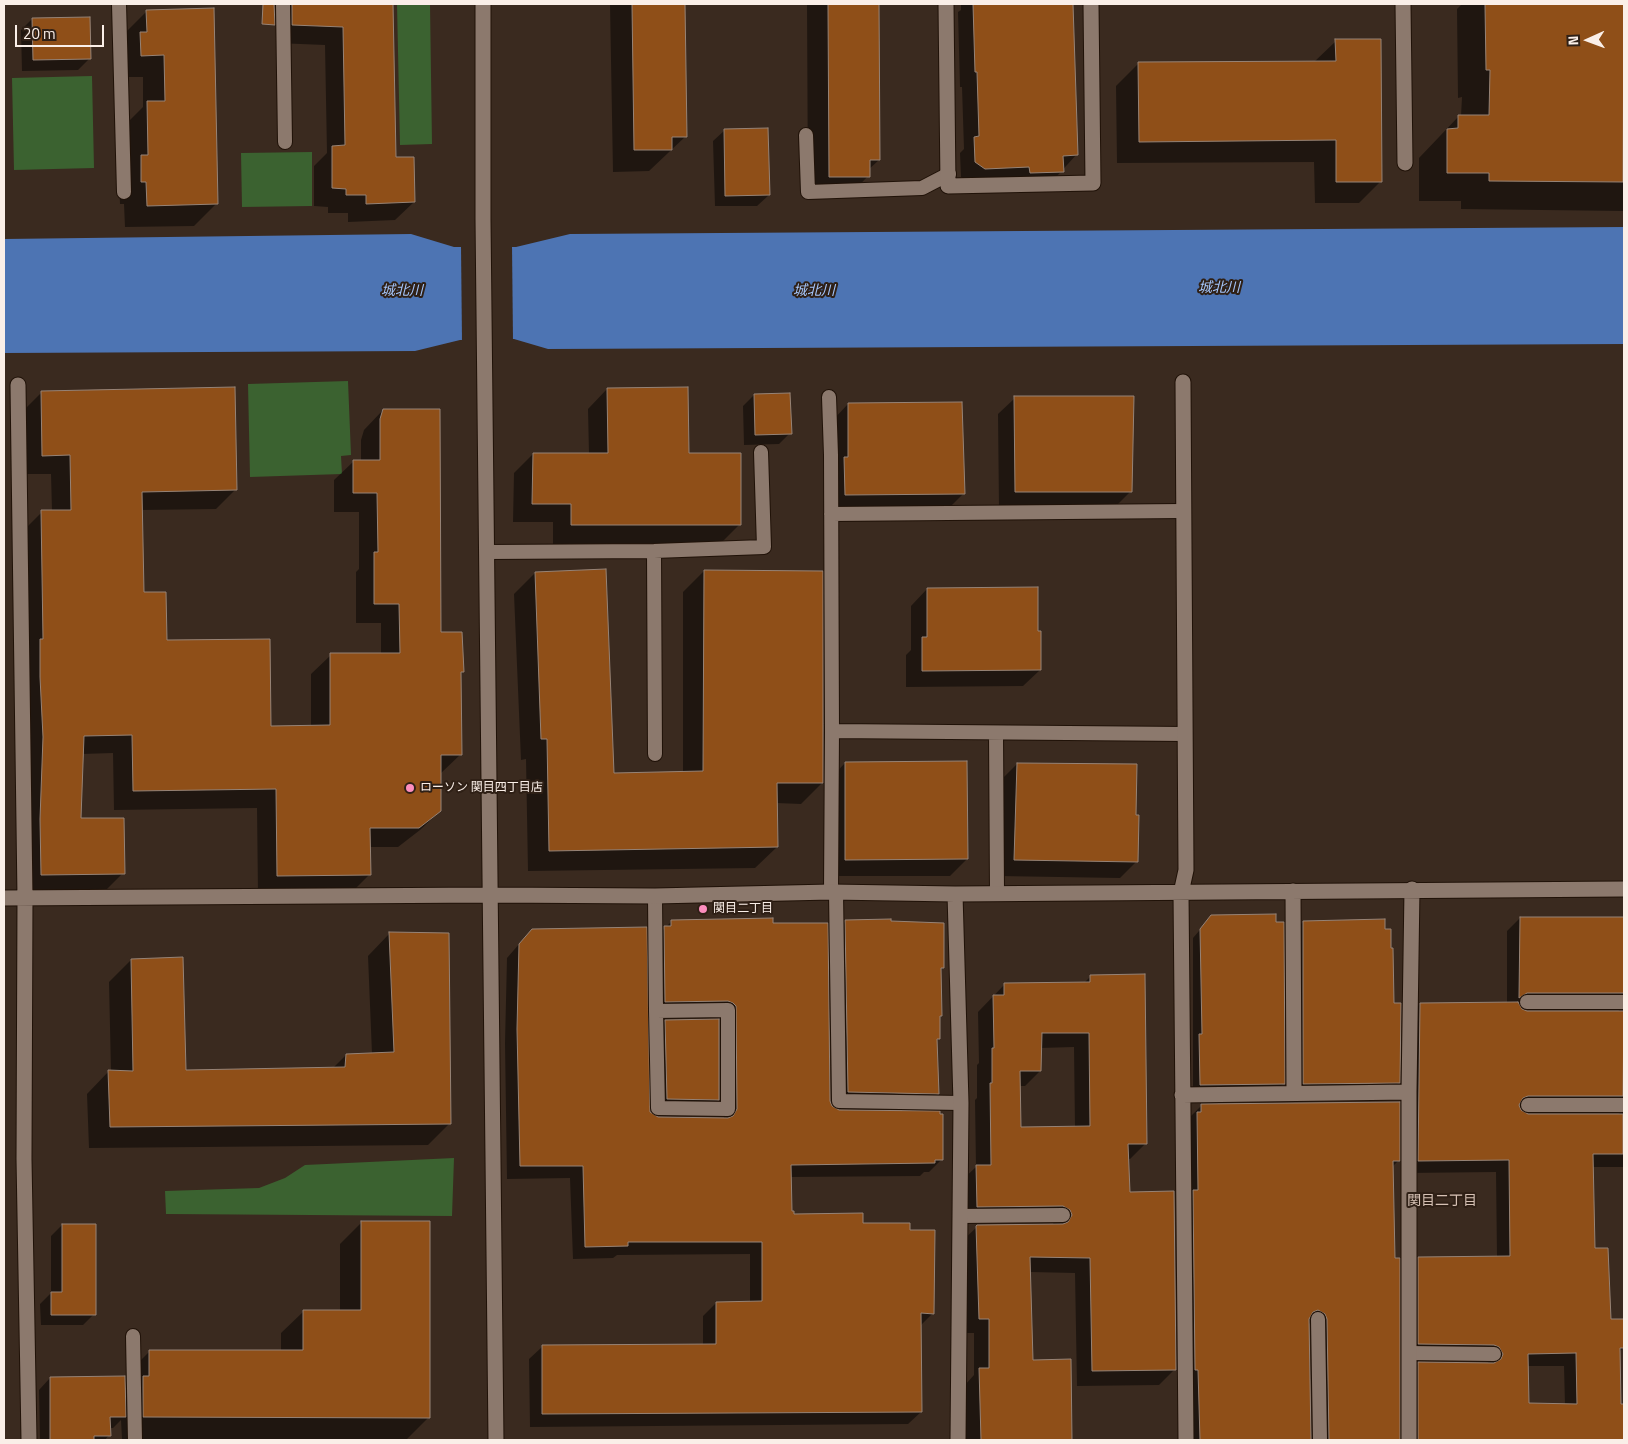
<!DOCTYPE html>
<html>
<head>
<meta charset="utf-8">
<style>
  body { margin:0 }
  #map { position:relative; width:1628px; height:1444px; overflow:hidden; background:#3a2a1f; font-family:"Titillium Web",sans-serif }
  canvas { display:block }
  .frame { position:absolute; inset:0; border:5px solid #faefe8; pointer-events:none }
  .north { position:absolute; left:1563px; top:15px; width:50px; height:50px; -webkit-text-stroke:4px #2f2016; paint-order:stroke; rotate:268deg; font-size:14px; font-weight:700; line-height:20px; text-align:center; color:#faefe8 }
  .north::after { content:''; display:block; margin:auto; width:18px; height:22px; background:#faefe8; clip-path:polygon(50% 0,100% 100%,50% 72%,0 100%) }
  .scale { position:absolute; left:15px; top:25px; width:89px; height:22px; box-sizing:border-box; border:2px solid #faefe8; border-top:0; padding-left:6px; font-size:15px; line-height:18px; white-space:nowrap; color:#faefe8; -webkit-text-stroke:4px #2f2016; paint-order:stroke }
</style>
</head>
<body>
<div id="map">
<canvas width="1628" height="1444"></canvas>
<div class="frame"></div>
<div class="north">N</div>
<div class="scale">20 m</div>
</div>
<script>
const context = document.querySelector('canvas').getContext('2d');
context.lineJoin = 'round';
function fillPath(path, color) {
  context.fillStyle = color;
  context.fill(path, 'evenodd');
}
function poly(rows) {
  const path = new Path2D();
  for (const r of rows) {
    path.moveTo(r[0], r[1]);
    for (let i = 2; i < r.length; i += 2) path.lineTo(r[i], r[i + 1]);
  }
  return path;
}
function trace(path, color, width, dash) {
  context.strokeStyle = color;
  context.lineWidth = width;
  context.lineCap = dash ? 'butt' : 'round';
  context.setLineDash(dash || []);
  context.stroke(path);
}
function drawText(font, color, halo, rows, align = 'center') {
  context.font = font + ' "Titillium Web","Noto Sans JP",sans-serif';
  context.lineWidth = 4;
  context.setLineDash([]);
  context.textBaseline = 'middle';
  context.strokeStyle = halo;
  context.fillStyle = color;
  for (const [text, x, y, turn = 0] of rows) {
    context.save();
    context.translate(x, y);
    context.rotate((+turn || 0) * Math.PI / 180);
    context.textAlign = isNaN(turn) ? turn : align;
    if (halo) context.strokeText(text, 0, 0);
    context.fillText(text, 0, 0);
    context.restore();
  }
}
fillPath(poly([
  [397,4,430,4,432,144,400,145],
  [92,76,94,168,14,170,12,78],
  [312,152,312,206,242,207,241,153],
  [348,381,351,455,341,456,342,474,250,477,248,384],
  [454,1158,452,1216,166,1214,165,1191,259,1188,285,1178,305,1165]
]), '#3b6230');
fillPath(poly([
  [1624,227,1624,344,548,349,514,339,460,340,415,351,4,353,4,239,411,234,454,247,516,247,570,234]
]), '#4d74b3');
fillPath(poly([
  [461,245,512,245,513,342,462,342]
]), '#3a2a1f');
fillPath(poly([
  [293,4,392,4,395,158,414,202,395,220,348,222,348,213,328,213,328,207,314,206,314,166,327,153,325,45,276,43,276,21],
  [610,4,683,4,686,136,649,171,613,172],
  [807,4,878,4,879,160,868,170,868,176,847,198,808,198],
  [961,4,1073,4,1077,154,1047,187,970,184,961,177,960,153,964,149,962,87,960,87,958,12,961,10],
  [1462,4,1624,4,1624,211,1461,209,1461,201,1419,201,1419,158,1459,116,1461,116,1462,97,1458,98,1457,9],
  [212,9,216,204,194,226,125,227,124,204,120,204,119,178,125,125,143,107,143,77,120,77,125,33,147,11],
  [32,19,89,59,78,70,22,71,21,30],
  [1336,41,1381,181,1359,203,1315,203,1314,162,1117,163,1116,86,1138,64,1314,62],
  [725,130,769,195,757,206,715,206,713,141],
  [607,389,688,454,740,524,721,543,553,544,553,522,513,522,514,473,533,454,589,454,588,409],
  [42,392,236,489,216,509,141,510,142,593,166,642,270,727,311,727,311,674,331,655,381,654,381,623,356,623,356,572,359,569,359,512,334,512,334,480,354,461,361,461,361,440,364,430,383,410,439,633,462,672,460,674,461,754,440,774,440,811,420,830,398,847,369,847,370,874,350,894,258,894,257,808,114,810,113,753,82,754,80,819,123,873,104,892,22,893,23,531,42,512,52,511,51,474,24,474,22,412],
  [754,395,790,433,779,444,744,445,743,406],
  [1015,398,1131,491,1114,508,999,508,998,414],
  [848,404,964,493,947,510,828,511,832,421],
  [704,571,822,783,801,804,776,803,777,847,755,868,528,871,526,759,521,760,514,594,535,573,612,774,683,773,683,592],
  [927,589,1037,632,1040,670,1023,686,906,687,906,655,911,650,911,606],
  [845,763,967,859,950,876,829,876,829,780],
  [1017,764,1134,816,1137,861,1120,878,998,876,1000,781],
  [1211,917,1283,1084,1275,1092,1193,1093,1193,938],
  [1520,918,1624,956,1624,1167,1592,1167,1594,1250,1610,1320,1623,1348,1619,1352,1620,1406,1624,1405,1624,1440,1406,1440,1406,1376,1419,1363,1489,1364,1486,1359,1406,1357,1406,1271,1419,1258,1497,1257,1496,1172,1406,1173,1407,1017,1420,1004,1507,1004,1507,931],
  [1519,1006,1611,1006,1616,1007,1620,1012,1527,1012,1521,1010],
  [1520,1109,1611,1109,1622,1115,1528,1115,1522,1113],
  [1527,1366,1564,1366,1565,1405,1528,1405],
  [672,921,830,1106,942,1159,929,1172,924,1172,920,1176,790,1177,790,1212,793,1215,862,1225,933,1313,920,1326,921,1412,908,1424,530,1427,529,1359,542,1347,703,1345,703,1316,716,1303,750,1303,750,1254,617,1255,613,1258,573,1259,570,1178,507,1179,505,1043,507,958,520,943,649,1113,658,1118,724,1119,723,1019,720,1015,652,1014,652,941],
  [846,921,942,967,940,970,941,1015,939,1018,939,1039,936,1041,938,1093,931,1101,841,1099,838,929],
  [1303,922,1399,1082,1392,1089,1297,1090,1296,929],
  [390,933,450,1123,428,1145,89,1148,87,1094,109,1071,111,1072,109,982,131,960,185,1071,333,1068,346,1055,372,1054,368,956],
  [1091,976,1145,1144,1130,1159,1128,1159,1129,1194,1175,1369,1159,1385,1077,1386,1075,1273,1030,1272,1032,1361,1070,1361,1071,1440,966,1440,965,1385,974,1375,974,1333,964,1333,961,1242,978,1226,1054,1225,1053,1223,1047,1221,962,1222,961,1181,976,1167,975,1100,977,1098,977,1065,979,1063,978,1012,1005,984,1084,983],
  [1074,1047,1075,1128,1020,1128,1019,1086,1025,1086,1040,1071,1040,1048],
  [665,1021,718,1100,709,1109,658,1108,656,1030],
  [1202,1105,1398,1161,1392,1167,1396,1440,1316,1440,1314,1328,1308,1322,1310,1440,1187,1440,1189,1118],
  [362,1222,429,1417,407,1439,122,1439,121,1420,113,1428,109,1428,109,1435,105,1440,40,1440,39,1390,50,1378,124,1396,128,1392,128,1373,150,1351,281,1351,281,1333,304,1311,340,1311,340,1244],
  [62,1225,94,1314,83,1325,41,1325,40,1304,51,1293,51,1236]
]), '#0007');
const building = poly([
  [263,4,274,4,275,25,262,24,263,4],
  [292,4,393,4,396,157,414,157,415,202,366,204,366,195,346,195,346,189,332,188,332,146,345,145,343,27,292,25,292,4],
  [632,4,685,4,687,137,672,137,672,150,634,150,632,4],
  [828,4,879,4,880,160,870,160,870,177,829,177,828,4],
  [973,4,1073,4,1078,155,1063,156,1064,172,1030,173,1029,167,985,169,975,162,974,137,979,136,977,72,975,72,973,4],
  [1485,4,1624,4,1623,182,1489,181,1489,173,1447,173,1447,129,1458,128,1458,115,1489,115,1490,70,1486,70,1485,4],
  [214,8,218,204,147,206,146,182,141,182,141,155,148,155,147,101,165,101,164,55,141,56,140,32,147,32,146,10,214,8],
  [90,17,91,59,33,60,32,18,90,17],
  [1335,39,1381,39,1382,182,1336,182,1336,140,1139,142,1138,62,1336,61,1335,39],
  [768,128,770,195,725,196,724,129,768,128],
  [235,387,237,490,142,492,144,592,166,592,167,640,270,639,271,726,330,725,330,653,400,653,399,604,374,604,374,552,378,552,377,493,353,493,353,460,380,460,380,419,383,409,440,409,441,632,462,632,464,672,461,672,462,755,441,755,441,811,419,828,370,828,371,875,277,876,276,789,133,791,132,735,84,736,81,818,124,818,125,874,41,875,40,819,43,737,40,677,40,639,43,639,41,510,71,510,70,455,42,456,41,391,235,387],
  [688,387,689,453,741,453,741,525,571,525,571,504,532,504,533,453,608,453,607,388,688,387],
  [790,393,792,434,755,435,754,394,790,393],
  [1014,396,1134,396,1132,492,1015,492,1014,396],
  [962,402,965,494,845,495,844,457,848,457,848,403,962,402],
  [606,569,614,773,703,771,704,570,823,571,823,783,777,783,778,847,549,851,547,739,541,739,535,572,606,569],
  [1038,587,1038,631,1041,631,1041,670,922,671,922,637,927,637,927,588,1038,587],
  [967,761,968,859,845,860,845,762,967,761],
  [1017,763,1137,764,1136,815,1139,815,1138,862,1014,860,1017,763],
  [1276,914,1276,922,1284,922,1285,1084,1200,1085,1199,1034,1202,1034,1200,929,1211,915,1276,914],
  [1520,917,1624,917,1624,993,1527,993,1519,998,1520,917],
  [773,918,773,923,828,923,830,1101,832,1106,839,1110,940,1111,940,1114,943,1114,943,1160,935,1160,935,1163,791,1165,792,1211,794,1211,794,1214,863,1213,863,1223,910,1223,910,1230,935,1230,934,1314,921,1313,922,1412,542,1414,542,1345,716,1344,716,1302,762,1301,762,1242,628,1242,628,1246,585,1247,583,1166,520,1166,517,1029,519,944,532,929,647,927,650,1112,658,1117,728,1118,733,1116,737,1109,736,1006,733,1003,728,1001,665,1002,664,926,671,926,671,920,773,918],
  [891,919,891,921,944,923,944,968,941,968,942,1016,940,1016,940,1039,937,1039,939,1094,848,1092,845,920,891,919],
  [1385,919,1385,929,1391,929,1391,948,1393,948,1394,1003,1401,1003,1400,1083,1303,1084,1303,921,1385,919],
  [389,932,449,933,451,1124,110,1127,108,1070,133,1071,131,959,183,957,186,1070,345,1067,346,1054,394,1052,389,932],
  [1145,974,1147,1144,1128,1144,1130,1192,1174,1191,1176,1370,1092,1371,1090,1258,1030,1257,1033,1360,1071,1359,1072,1440,981,1440,979,1368,989,1368,989,1319,979,1319,976,1226,977,1225,1063,1224,1068,1222,1072,1215,1070,1210,1063,1206,977,1207,976,1165,991,1165,990,1083,992,1083,992,1048,994,1048,993,995,1004,995,1004,983,1090,982,1090,975,1145,974],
  [1042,1033,1089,1033,1090,1126,1021,1127,1020,1071,1041,1071,1042,1033],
  [1518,1002,1522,1009,1527,1011,1624,1011,1623,1096,1528,1096,1523,1098,1519,1105,1521,1110,1528,1114,1623,1114,1623,1154,1593,1154,1595,1248,1608,1248,1611,1319,1624,1319,1624,1348,1620,1348,1621,1404,1624,1404,1624,1440,1418,1440,1418,1362,1494,1363,1501,1359,1503,1354,1499,1347,1494,1345,1418,1344,1418,1257,1510,1256,1509,1160,1418,1161,1420,1003,1518,1002],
  [1576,1353,1577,1404,1529,1403,1528,1354,1576,1353],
  [719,1019,719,1100,667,1099,665,1020,719,1019],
  [1400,1102,1400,1161,1393,1161,1395,1258,1400,1258,1400,1440,1329,1440,1327,1319,1325,1314,1318,1310,1313,1312,1309,1319,1311,1440,1200,1440,1198,1370,1195,1370,1193,1190,1198,1190,1197,1112,1201,1112,1201,1104,1400,1102],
  [361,1221,430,1221,430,1418,143,1417,143,1376,149,1376,149,1350,303,1350,303,1310,361,1310,361,1221],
  [62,1224,96,1224,96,1315,51,1315,51,1292,62,1292,62,1224],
  [125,1376,126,1417,110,1417,111,1436,94,1436,94,1440,50,1440,50,1377,125,1376]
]);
fillPath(building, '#8f4f18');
trace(building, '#968376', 1);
const lane = poly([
  [119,4,124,192],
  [283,4,285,142],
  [806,135,808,192,922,188,949,174],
  [829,397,831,455,832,731,831,892],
  [831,514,1183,511],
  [654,551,655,754],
  [487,552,654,551,764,547,761,452],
  [832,731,1185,734],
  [996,733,997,893],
  [836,892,839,1101,961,1103],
  [655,896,656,1011,658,1108,728,1109,728,1010,656,1011],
  [1527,1002,1624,1002],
  [1528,1105,1624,1105],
  [960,1216,1063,1215],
  [1318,1319,1320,1440],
  [133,1336,135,1440],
  [1409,1353,1494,1354]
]);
const street = poly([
  [483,4,483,219,496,1440],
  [946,4,948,186,1093,183,1091,4],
  [1403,4,1405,163],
  [1183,382,1186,870,1181,893,1186,1440],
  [18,385,25,898,24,1159,29,1440],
  [1293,891,1294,1092],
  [955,894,961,1103,958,1440],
  [4,898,490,895,655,896,831,892,955,894,1624,889],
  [1182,1095,1409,1092],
  [1409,1440,1409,1092,1412,889]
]);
trace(lane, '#201208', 16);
trace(street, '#201208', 17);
trace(lane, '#8c796d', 14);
trace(street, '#8c796d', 15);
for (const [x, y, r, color] of [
  [410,788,5,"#fd8ebe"],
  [703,909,5,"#fd8ebe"]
]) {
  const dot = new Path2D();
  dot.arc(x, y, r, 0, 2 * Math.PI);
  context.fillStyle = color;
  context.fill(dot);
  trace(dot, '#2f2016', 2);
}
drawText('12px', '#faefe8', '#2f2016', [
  ["ローソン 関目四丁目店",420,788],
  ["関目二丁目",713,909]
], 'left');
drawText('italic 14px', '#a4c5fa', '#2f2016', [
  ["城北川",1219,289],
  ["城北川",402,292],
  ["城北川",814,292]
]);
drawText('14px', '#d6c1b4', '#2f2016', [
  ["関目二丁目",1442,1202]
]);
</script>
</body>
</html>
